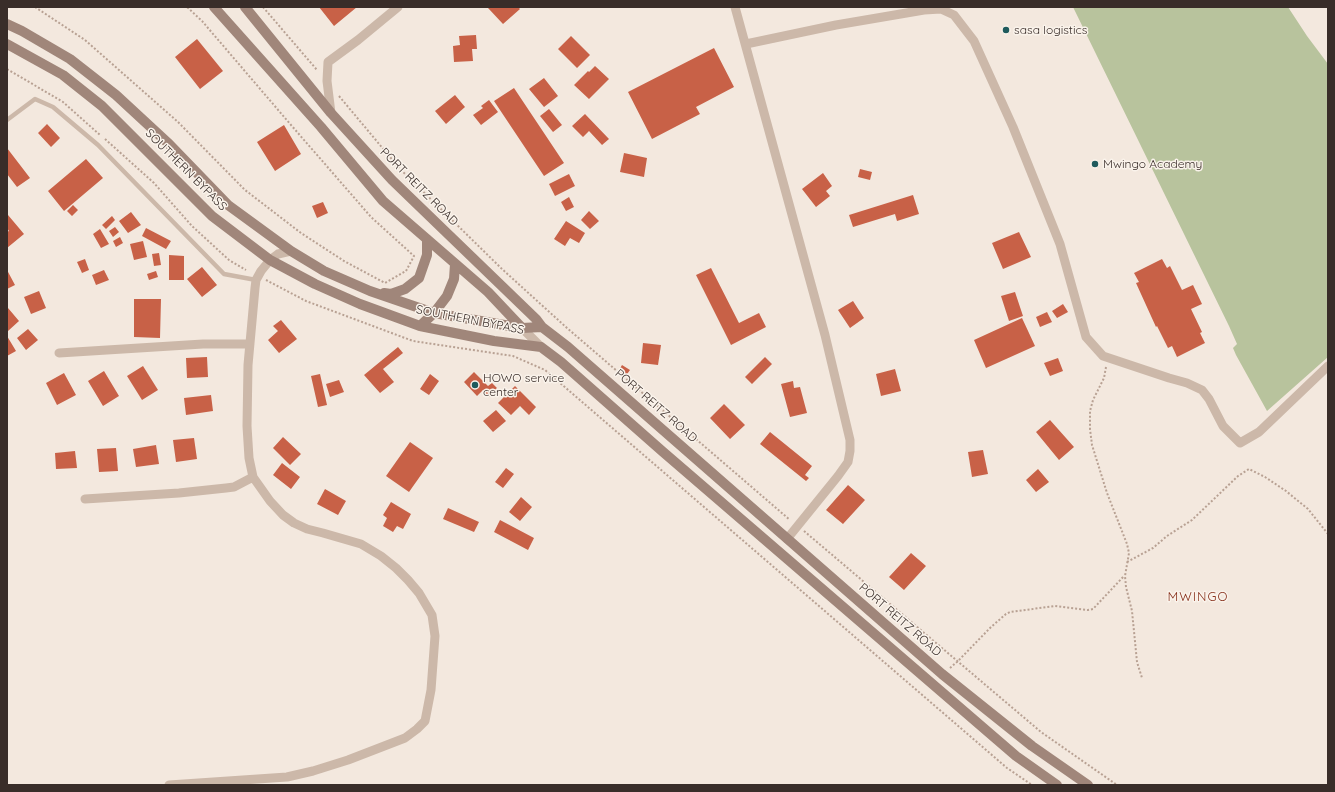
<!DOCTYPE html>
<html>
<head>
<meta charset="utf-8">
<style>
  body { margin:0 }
  #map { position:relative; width:1335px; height:792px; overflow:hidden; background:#f3e8de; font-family:Quicksand,sans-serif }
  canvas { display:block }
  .frame { position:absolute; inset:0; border:8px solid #392d29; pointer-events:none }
</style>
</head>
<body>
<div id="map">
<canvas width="1335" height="792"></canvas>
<div class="frame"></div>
</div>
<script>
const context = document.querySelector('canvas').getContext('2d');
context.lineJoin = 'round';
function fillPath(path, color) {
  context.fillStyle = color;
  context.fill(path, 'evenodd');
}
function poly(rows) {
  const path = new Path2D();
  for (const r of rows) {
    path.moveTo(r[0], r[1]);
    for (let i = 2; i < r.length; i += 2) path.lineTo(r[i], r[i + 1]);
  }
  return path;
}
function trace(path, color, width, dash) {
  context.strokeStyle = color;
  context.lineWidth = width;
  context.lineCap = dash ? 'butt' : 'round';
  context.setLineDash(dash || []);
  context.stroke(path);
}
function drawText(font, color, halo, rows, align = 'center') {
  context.font = font + ' Quicksand,sans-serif';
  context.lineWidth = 3;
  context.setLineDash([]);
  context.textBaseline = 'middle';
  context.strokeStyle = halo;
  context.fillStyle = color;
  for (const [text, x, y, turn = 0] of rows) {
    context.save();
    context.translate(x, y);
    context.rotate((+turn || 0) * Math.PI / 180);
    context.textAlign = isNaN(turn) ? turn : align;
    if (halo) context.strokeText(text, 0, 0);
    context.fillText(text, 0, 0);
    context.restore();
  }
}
fillPath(poly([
  [1073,7,1288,7,1307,36,1328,64,1328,357,1267,411,1236,355,1233,348,1237,344,1229,326]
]), '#b8c39d');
fillPath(poly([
  [319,7,357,7,334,26],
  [489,7,518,7,520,9,503,24,488,8],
  [476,35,477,49,472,49,473,61,454,62,453,46,460,45,459,36],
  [571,36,590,55,577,68,558,49],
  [197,39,223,71,200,89,175,57],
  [714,48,734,87,696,107,700,114,652,139,628,92],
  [595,66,609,79,589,99,574,85,588,71,589,72],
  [544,78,558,96,544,107,529,89],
  [514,88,564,163,544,176,494,101],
  [455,95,465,107,446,124,435,111],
  [489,100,498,112,481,125,473,115,483,108,481,106],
  [549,109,562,125,553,132,540,116],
  [585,114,609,139,602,145,589,131,583,137,572,126],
  [47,124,60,138,51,147,38,133],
  [284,125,301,154,275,171,257,142],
  [7,148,30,178,17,187,7,174],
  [624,153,647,158,644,177,620,172],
  [86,159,103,178,64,211,48,191],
  [860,169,872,172,870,180,858,177],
  [823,173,832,186,826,191,830,196,816,207,802,189],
  [569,174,575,186,555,196,549,184],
  [913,195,919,214,897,221,895,214,853,227,849,215],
  [569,197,574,207,566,211,561,202],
  [323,202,328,213,317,218,312,206],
  [73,205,78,210,72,216,67,211],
  [589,211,599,221,590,229,581,220],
  [131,212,141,225,128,233,119,221],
  [8,215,24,234,7,248,7,232,9,231,7,228,7,216],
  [112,216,115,220,106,229,102,225],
  [566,221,585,233,579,243,570,238,565,246,554,239],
  [115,227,119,232,113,237,109,231],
  [146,228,171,241,166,249,142,236],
  [100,229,109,244,101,248,93,234],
  [1019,232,1031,257,1003,269,992,243],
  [120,237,123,243,116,247,113,241],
  [143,241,147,257,134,260,130,244],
  [159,253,161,265,154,266,152,254],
  [169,255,184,256,184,280,169,280],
  [85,259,89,270,82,273,77,262],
  [1162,259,1167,268,1170,266,1182,290,1193,285,1202,304,1191,309,1202,332,1200,333,1205,343,1177,357,1172,346,1168,348,1157,326,1156,327,1136,283,1139,282,1134,273],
  [202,267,217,285,202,297,187,279],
  [711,268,739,323,759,313,766,327,731,345,696,275],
  [7,270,15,285,7,289],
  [104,270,109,280,96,285,92,275],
  [156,271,158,277,149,280,147,274],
  [39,291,46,308,31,314,24,297],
  [1015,292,1023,316,1009,321,1001,296],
  [134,299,161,299,160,338,134,337],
  [853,301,864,318,850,328,838,310],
  [1063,304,1068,312,1057,318,1052,311],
  [8,308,19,321,8,331,7,309],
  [1047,312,1052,322,1040,327,1036,317],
  [1022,318,1035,346,986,368,974,340],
  [281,320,297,339,279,353,268,340,278,331,273,326],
  [28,329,38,340,26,350,17,338],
  [7,336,16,351,7,356],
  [643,343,661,345,658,365,641,363],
  [398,347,403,353,383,369,394,382,380,393,364,375],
  [207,357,208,377,187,378,186,358],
  [765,357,772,364,752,384,745,377],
  [1058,358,1063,371,1050,376,1044,363],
  [622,365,630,370,625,377,618,372],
  [143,366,158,390,142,400,127,376],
  [895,369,901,391,881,396,876,374],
  [104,371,119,396,103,406,88,381],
  [474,372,488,386,492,383,497,388,489,397,483,390,477,396,464,382],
  [64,373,76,395,57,405,46,383],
  [320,374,327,405,318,407,311,376],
  [430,374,439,381,429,395,420,389],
  [339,380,344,392,330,397,326,384],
  [793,381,794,388,800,387,807,413,790,417,781,384],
  [515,386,536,407,529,415,520,406,511,415,498,403],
  [211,395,213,411,186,415,184,398],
  [724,404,745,425,730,439,710,418],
  [496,410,506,421,493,432,483,421],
  [1050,420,1074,447,1059,460,1036,432],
  [770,432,812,466,805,475,809,478,806,481,760,444],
  [283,437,301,454,290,465,273,448],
  [194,438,197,459,176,462,173,440],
  [410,442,433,458,409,492,386,476],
  [156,445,159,464,136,467,133,449],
  [116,448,118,471,99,472,97,449],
  [983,450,988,474,972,477,968,452],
  [75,451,77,468,56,469,55,453],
  [282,463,300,477,291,489,273,475],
  [506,468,514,474,503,488,495,482],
  [1038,469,1049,482,1036,492,1026,480],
  [848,485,865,500,843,524,826,510],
  [325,489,346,501,338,515,317,504],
  [521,497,532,507,520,521,509,512],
  [391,502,411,514,403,529,397,526,393,532,383,526,387,518,383,515],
  [448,508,479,522,474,532,443,519],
  [500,520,534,538,528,550,494,532],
  [911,553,926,566,904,590,889,577]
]), '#c86147');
trace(poly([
  [35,7,85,40,178,122,245,190,301,233,344,261,385,283,406,271,414,256,371,217,291,125,202,21,187,7],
  [263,7,317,70],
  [7,69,63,102,100,135],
  [339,96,400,169,502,269,567,328,790,520],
  [105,139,154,183,192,226,229,260,246,270],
  [266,280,306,301,413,341,513,356,545,370,1007,768,1032,785],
  [1106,367,1104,378,1093,400,1090,411,1090,429,1092,445,1107,493,1127,544,1129,553,1125,576,1126,587,1132,611,1137,662,1142,678],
  [804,531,1041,732,1117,785],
  [1127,562,1153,548,1167,536,1192,520,1238,476,1249,469,1265,477,1286,491,1308,509,1328,534],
  [950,668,958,661,991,627,1006,614,1010,612,1055,606,1088,610,1093,609,1124,576]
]), '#b8a193', 2, [2, 2]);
trace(poly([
  [7,120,35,99,53,107,98,145,224,274,256,280]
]), '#ccb8a9', 4.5);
trace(poly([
  [735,7,825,335,850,440,850,451,848,462,838,476,787,539],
  [746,44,836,25,924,10,941,9,954,15,974,41,1013,127,1060,244,1086,337,1103,356,1169,378,1187,383,1202,390,1209,399,1223,426,1240,443,1259,432,1328,366],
  [331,113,327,81,328,62,358,40,398,7],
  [522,328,541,347],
  [59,353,203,344,250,344],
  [85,499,179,493,226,488,234,487,253,477,249,458,247,426,248,365,255,288,256,280,261,271,270,260,278,254,291,251],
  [169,785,287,777,313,771,348,760,405,738,417,729,425,721,431,690,435,636,432,615,419,593,408,580,396,568,381,556,361,544,323,533,307,529,294,523,283,515,270,501,253,477]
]), '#ccb8a9', 9);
trace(poly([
  [214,7,321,127,383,201,488,292,522,328],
  [245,7,331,113,392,180,536,319,542,327,568,347,942,674,1032,746,1088,785],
  [7,24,22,31,70,59,116,95,169,144,228,205,291,251,324,271,370,291,434,313,522,328,542,327],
  [7,44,63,75,102,106,212,216,270,260,315,284,360,304,420,326,494,341,541,347,561,362,662,451,1016,756,1057,785],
  [384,293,391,294,405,289,419,278,427,255,427,239],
  [420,326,434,313,447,296,454,279,455,264]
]), '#a0867a', 10);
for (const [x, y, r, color] of [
  [1006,30,4,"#1e5a5c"],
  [1095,164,4,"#1e5a5c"],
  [475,385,4,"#1e5a5c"]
]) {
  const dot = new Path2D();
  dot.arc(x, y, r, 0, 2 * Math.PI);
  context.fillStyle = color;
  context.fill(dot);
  trace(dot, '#faf3eb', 1.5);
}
drawText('12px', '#392d29', '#faf3eb', [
  ["sasa logistics",1014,30],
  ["Mwingo Academy",1103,164],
  ["HOWO service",483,378],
  ["center",483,392]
], 'left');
drawText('12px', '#392d29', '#faf3eb', [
  ["SOUTHERN BYPASS",186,170,45],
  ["PORT REITZ ROAD",419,187,45],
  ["SOUTHERN BYPASS",470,320,11],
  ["PORT REITZ ROAD",656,406,41],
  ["PORT REITZ ROAD",900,620,41]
]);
context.letterSpacing = '1px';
drawText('13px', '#8a3520', '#faf3eb', [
  ["MWINGO",1198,597]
]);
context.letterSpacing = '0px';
</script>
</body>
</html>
